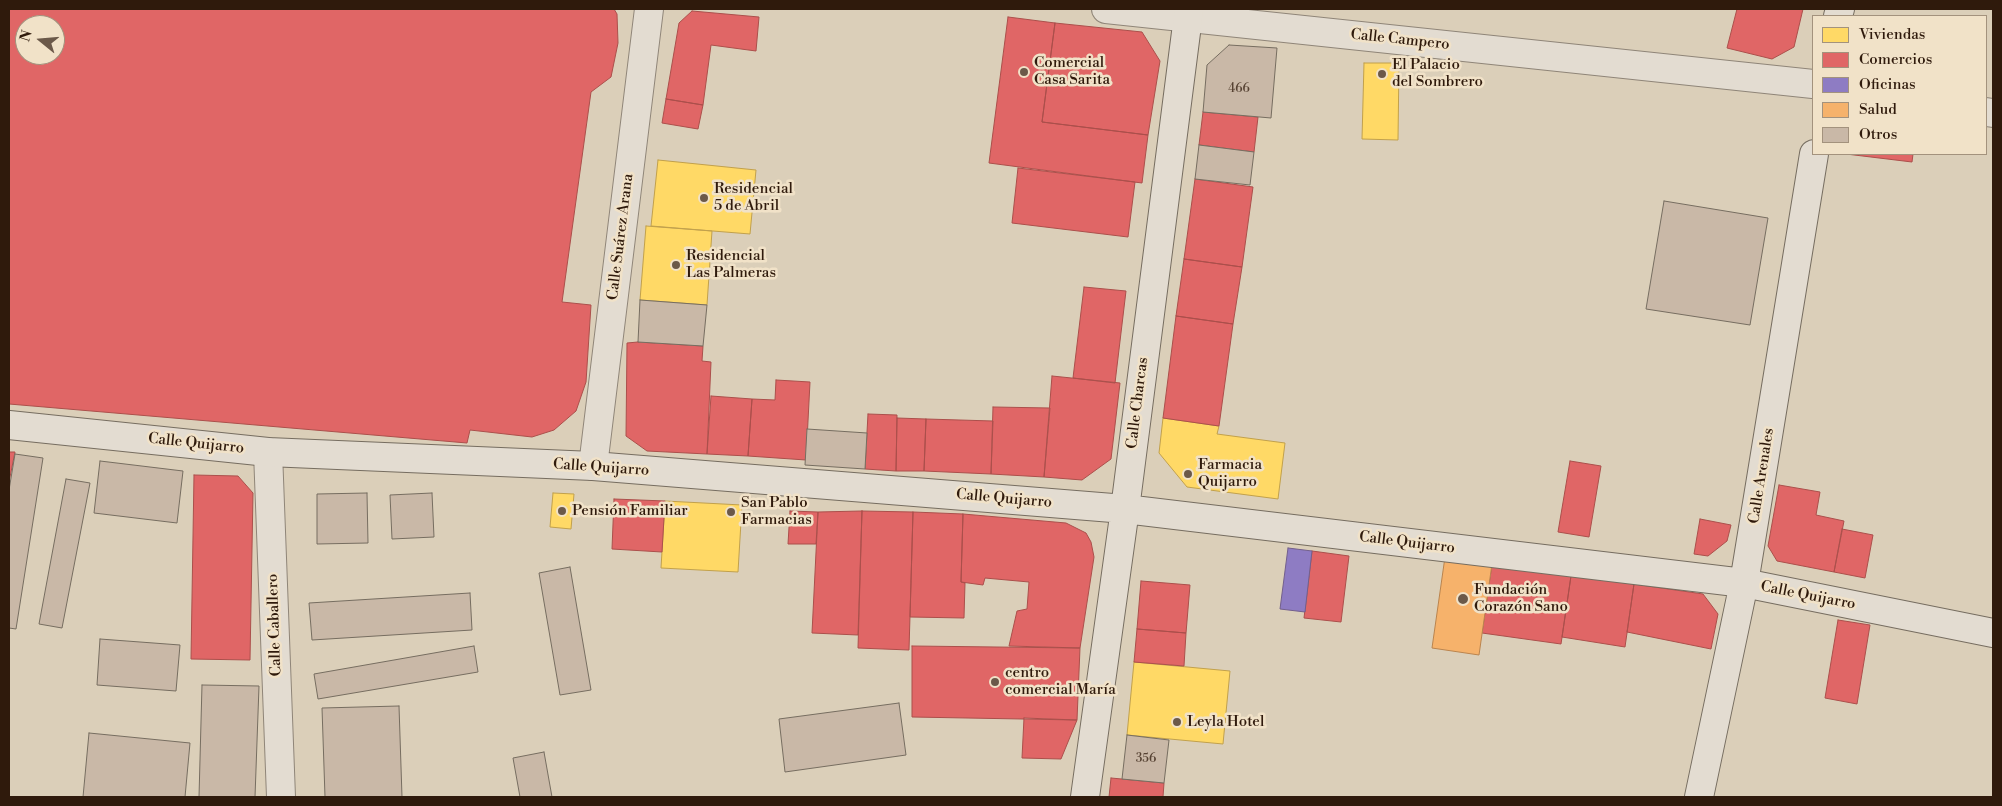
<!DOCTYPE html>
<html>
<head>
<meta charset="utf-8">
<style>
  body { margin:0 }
  #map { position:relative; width:2002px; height:806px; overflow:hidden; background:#dbcfb9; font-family:"Libre Bodoni",serif }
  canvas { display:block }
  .frame { position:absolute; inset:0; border:10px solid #2f1a0c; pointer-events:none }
  .legend { position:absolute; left:1812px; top:15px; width:175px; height:140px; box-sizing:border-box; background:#f1e2c8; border:1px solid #a3927d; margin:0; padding:6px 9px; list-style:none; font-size:15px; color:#2f1a0c }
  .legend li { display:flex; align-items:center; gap:10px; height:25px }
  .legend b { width:25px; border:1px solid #a3927d }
  .north { position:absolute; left:15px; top:15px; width:50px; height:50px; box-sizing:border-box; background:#f1e2c8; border:1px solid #a3927d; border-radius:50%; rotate:287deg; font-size:14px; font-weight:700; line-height:20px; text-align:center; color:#2f1a0c }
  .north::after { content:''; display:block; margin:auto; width:18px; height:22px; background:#6b5949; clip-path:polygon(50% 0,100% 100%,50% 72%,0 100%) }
</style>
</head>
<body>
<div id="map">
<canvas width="2002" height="806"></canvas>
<div class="frame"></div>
<ul class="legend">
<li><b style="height:14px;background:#ffd966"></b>Viviendas</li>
<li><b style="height:14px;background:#e06666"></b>Comercios</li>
<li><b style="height:14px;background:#8e7cc3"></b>Oficinas</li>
<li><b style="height:14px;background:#f6b26b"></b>Salud</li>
<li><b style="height:14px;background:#c9b8a7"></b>Otros</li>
</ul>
<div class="north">N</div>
</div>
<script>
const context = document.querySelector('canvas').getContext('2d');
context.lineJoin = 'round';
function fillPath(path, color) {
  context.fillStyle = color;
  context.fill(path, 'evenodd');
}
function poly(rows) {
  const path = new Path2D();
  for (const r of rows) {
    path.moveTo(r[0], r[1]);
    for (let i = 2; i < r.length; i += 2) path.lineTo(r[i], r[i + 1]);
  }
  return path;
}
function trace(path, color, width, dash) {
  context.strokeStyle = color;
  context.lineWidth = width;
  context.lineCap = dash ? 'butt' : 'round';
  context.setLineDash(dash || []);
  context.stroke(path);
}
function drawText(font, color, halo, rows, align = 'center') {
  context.font = font + ' "Libre Bodoni",serif';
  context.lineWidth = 5;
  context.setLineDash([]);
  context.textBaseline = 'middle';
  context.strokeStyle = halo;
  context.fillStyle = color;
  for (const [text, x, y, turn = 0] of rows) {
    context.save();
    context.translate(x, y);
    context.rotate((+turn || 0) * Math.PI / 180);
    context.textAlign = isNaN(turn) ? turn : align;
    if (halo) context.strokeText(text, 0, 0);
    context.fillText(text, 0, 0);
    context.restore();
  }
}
const homes = poly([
  [1364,63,1399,63,1398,140,1362,139,1364,63],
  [658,160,756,170,750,234,651,226,658,160],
  [646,226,712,231,707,305,640,300,646,226],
  [1163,418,1219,426,1217,434,1285,443,1278,499,1187,487,1159,453,1163,418],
  [553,493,574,494,571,529,550,527,553,493],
  [665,501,742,505,738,572,661,568,665,501],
  [1134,662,1230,671,1223,744,1127,735,1134,662]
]);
fillPath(homes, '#ffd966');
trace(homes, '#c1a04b', 1);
const shops = poly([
  [9,9,614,9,617,14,618,43,611,77,591,92,562,302,591,305,586,382,576,411,554,430,532,437,470,430,467,443,9,404,9,9],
  [25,25,55,25,55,55,25,55,25,25],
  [1737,9,1803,9,1794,47,1772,59,1727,48,1737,9],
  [692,11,759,17,756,51,711,45,703,105,666,99,679,23,692,11],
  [1008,17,1055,23,1042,122,1148,135,1142,183,989,163,1008,17],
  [1055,23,1142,32,1160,61,1148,135,1042,122,1055,23],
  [666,99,703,105,698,129,662,123,666,99],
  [1203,112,1258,117,1254,152,1199,145,1203,112],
  [1846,154,1913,154,1912,162,1846,154],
  [1018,168,1135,182,1128,237,1012,223,1018,168],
  [1195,179,1253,187,1242,267,1184,259,1195,179],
  [1184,259,1242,267,1233,324,1176,316,1184,259],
  [1084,287,1126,291,1115,383,1073,378,1084,287],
  [1176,316,1233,324,1219,426,1163,418,1176,316],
  [638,342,703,346,702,361,711,362,707,454,647,451,626,436,627,343,638,342],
  [1052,376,1120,383,1111,459,1082,480,1044,477,1052,376],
  [776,380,810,382,806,460,748,456,752,399,775,400,776,380],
  [711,396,752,399,748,456,707,454,711,396],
  [993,407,1050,408,1044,477,991,474,993,407],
  [868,414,897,415,896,471,865,469,868,414],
  [897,418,926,419,924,471,896,471,897,418],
  [926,419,993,421,991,474,924,471,926,419],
  [9,452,15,452,9,482,9,452],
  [1570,461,1601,466,1589,537,1558,532,1570,461],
  [194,475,238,476,253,493,250,660,191,659,194,475],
  [1779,485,1820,492,1816,515,1844,521,1834,572,1777,561,1768,546,1779,485],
  [614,499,665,501,662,552,612,549,614,499],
  [790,511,818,512,816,544,788,544,790,511],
  [862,511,913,512,909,650,858,648,862,511],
  [862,511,858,635,812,633,818,512,862,511],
  [913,512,963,514,961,582,965,583,964,618,910,617,913,512],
  [963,514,1066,523,1086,533,1091,542,1094,557,1080,648,1009,646,1017,611,1027,609,1029,582,985,578,983,585,961,582,963,514],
  [1700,519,1731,525,1727,541,1708,556,1694,554,1700,519],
  [1842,529,1873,535,1865,578,1834,572,1842,529],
  [1312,551,1349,556,1341,622,1304,618,1312,551],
  [1492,564,1571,576,1561,644,1482,633,1492,564],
  [1571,576,1634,584,1625,647,1562,637,1571,576],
  [1141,581,1190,585,1186,633,1137,629,1141,581],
  [1634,584,1703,594,1718,614,1711,649,1627,632,1634,584],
  [1838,620,1870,625,1857,704,1825,698,1838,620],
  [1137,629,1186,633,1184,666,1134,662,1137,629],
  [912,646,1080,648,1077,720,912,717,912,646],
  [1024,718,1077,720,1061,759,1022,758,1024,718],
  [1111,778,1164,783,1163,797,1109,797,1111,778]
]);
fillPath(shops, '#e06666');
trace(shops, '#ab4f4b', 1);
const offices = poly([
  [1288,548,1312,551,1305,612,1280,609,1288,548]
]);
fillPath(offices, '#8e7cc3');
trace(offices, '#725f8c', 1);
const health = poly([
  [1445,557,1492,564,1479,655,1432,648,1445,557]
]);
fillPath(health, '#f6b26b');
trace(health, '#ba844e', 1);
const building = poly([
  [1229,45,1277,48,1271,118,1203,112,1207,65,1229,45],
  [1199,145,1254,152,1250,185,1195,179,1199,145],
  [1664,201,1768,218,1750,325,1646,309,1664,201],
  [640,300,707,305,703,346,638,342,640,300],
  [807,429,867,433,865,469,805,465,807,429],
  [15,454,43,458,16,629,9,628,9,490,15,454],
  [100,461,183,471,177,523,94,513,100,461],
  [66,479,90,483,62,628,39,624,66,479],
  [367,493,368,543,317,544,317,494,367,493],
  [432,493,434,537,392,539,390,495,432,493],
  [570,567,591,690,560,695,539,573,570,567],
  [470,593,472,630,312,640,309,603,470,593],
  [100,639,180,645,176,691,97,685,100,639],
  [474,646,478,672,318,699,314,674,474,646],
  [202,685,259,686,255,797,199,797,202,685],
  [899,703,906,755,785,772,779,719,899,703],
  [399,706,402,797,325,797,322,708,399,706],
  [89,733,190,743,185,797,83,797,89,733],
  [1127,735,1169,740,1164,783,1122,779,1127,735],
  [544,752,552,797,520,797,513,758,544,752]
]);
fillPath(building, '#c9b8a7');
trace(building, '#766d60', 1);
const street = poly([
  [1106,9,1813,84],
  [1986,112,1993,113],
  [268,452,281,797],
  [593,466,649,9]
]);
const secondary = poly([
  [1838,16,1840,9],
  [9,425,268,452,593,466,1125,509,1744,583,1993,633],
  [1085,797,1125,509,1189,9],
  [1699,797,1744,583,1814,154]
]);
trace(street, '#8f8578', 30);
trace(secondary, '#766d60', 30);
trace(street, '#e3dcd1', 28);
trace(secondary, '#e3dcd1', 28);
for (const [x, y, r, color] of [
  [1024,72,5,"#6b5949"],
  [1382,74,5,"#6b5949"],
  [704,198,5,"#6b5949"],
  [676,265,5,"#6b5949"],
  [1188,474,5,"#6b5949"],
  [562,511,5,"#6b5949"],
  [731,512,5,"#6b5949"],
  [1463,599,6,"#6b5949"],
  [995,682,5,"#6b5949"],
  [1177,722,5,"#6b5949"]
]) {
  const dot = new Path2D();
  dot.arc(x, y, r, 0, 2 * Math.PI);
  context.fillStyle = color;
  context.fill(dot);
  trace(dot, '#f1e2c8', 2);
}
drawText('12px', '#564233', null, [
  ["466",1239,89],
  ["356",1146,759]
]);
drawText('15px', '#2f1a0c', '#f1e2c8', [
  ["Calle Campero",1400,40,6],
  ["Calle Suárez Arana",621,237,-83],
  ["Calle Charcas",1138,403,-83],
  ["Calle Quijarro",196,444,6],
  ["Calle Quijarro",601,468,4],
  ["Calle Arenales",1762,476,-81],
  ["Calle Quijarro",1004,499,5],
  ["Calle Quijarro",1407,543,7],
  ["Calle Quijarro",1808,596,11],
  ["Calle Caballero",275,625,-92]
]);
drawText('15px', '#2f1a0c', '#f1e2c8', [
  ["Comercial",1034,63],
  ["Casa Sarita",1034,80],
  ["El Palacio",1392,65],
  ["del Sombrero",1392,82],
  ["Residencial",714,189],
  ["5 de Abril",714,206],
  ["Residencial",686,256],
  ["Las Palmeras",686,273],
  ["Farmacia",1198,465],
  ["Quijarro",1198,482],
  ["San Pablo",741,503],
  ["Farmacias",741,520],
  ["Pensión Familiar",572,511],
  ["Fundación",1474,590],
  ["Corazón Sano",1474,607],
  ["centro",1005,673],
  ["comercial María",1005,690],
  ["Leyla Hotel",1187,722]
], 'left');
</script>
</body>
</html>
